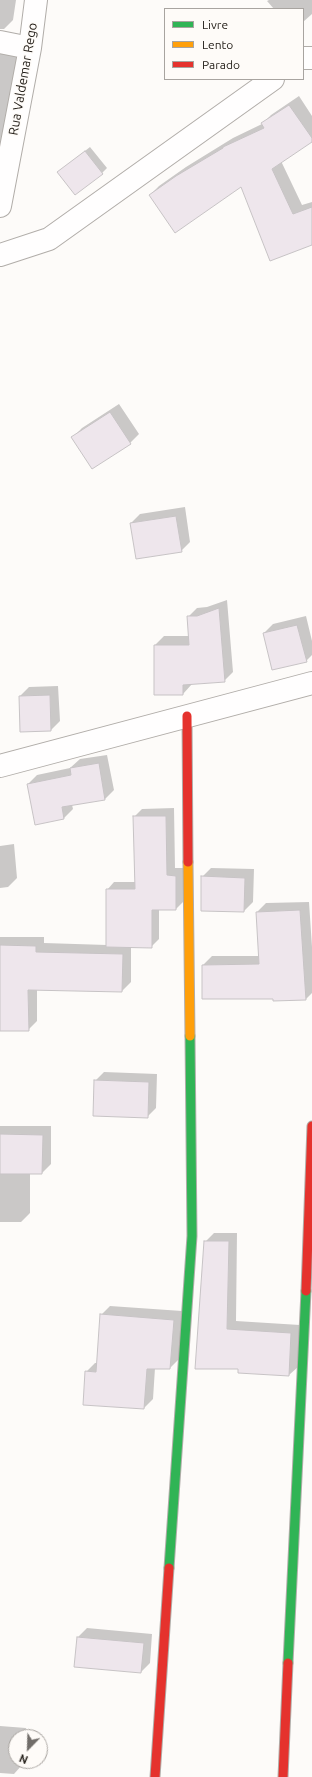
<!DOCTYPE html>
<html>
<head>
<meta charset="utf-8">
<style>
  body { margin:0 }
  #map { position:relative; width:312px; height:1777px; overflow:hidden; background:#fdfbf9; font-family:Ubuntu,sans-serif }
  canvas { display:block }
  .legend { position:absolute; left:164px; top:8px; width:140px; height:72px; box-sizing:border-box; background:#fefbf8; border:1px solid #a8a4a0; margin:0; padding:5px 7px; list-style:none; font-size:12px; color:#26211b }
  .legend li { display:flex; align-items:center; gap:8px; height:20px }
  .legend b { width:20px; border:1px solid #a8a4a0 }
  .north { position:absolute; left:8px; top:1729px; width:40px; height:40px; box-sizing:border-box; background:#fefbf8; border:1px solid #a8a4a0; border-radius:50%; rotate:203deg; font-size:11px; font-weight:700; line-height:16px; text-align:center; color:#26211b }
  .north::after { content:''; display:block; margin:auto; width:14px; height:18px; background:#716d69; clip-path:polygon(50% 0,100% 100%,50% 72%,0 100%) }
</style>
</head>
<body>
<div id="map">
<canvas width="312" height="1777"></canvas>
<ul class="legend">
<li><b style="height:5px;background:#30b455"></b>Livre</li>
<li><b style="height:5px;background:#ff9f0a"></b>Lento</li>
<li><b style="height:5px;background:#e5322d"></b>Parado</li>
</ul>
<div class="north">N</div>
</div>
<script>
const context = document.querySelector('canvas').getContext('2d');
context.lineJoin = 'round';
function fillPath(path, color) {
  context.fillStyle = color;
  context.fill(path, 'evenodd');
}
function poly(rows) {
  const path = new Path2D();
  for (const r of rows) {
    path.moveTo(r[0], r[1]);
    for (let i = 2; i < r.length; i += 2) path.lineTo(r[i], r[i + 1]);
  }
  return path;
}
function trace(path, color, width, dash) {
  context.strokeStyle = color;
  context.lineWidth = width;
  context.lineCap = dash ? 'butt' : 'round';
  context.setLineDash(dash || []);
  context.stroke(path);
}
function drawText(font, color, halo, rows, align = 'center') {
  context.font = font + ' Ubuntu,sans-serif';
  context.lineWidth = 3;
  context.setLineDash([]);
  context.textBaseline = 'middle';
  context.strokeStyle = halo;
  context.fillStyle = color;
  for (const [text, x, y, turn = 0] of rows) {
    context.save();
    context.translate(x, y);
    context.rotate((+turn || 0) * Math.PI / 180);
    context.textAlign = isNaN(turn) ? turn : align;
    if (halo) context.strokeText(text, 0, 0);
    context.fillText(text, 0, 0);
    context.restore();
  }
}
fillPath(poly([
  [0,0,16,0,13,20,4,29,0,29],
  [269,0,312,0,312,14,303,22,303,9,274,9,267,1],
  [0,42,18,55,0,158],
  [299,96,312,116,312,141,281,161,302,205,312,202,312,244,242,186,150,195,159,186,186,167,233,138,262,124,271,115],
  [90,147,107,168,102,173,58,172],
  [119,404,139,434,130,443,73,437,82,428],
  [185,507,190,542,181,551,131,523,140,514],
  [227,600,233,672,224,681,192,684,183,694,155,694,155,645,164,636,189,636,188,617,197,608,207,607],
  [306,616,312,641,312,655,306,661,264,633,273,624],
  [58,686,60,721,51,730,21,731,20,696,29,687],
  [107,755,114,790,105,799,72,805,73,809,64,818,36,824,28,784,37,775,70,768,80,759],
  [174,808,175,868,183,868,184,901,176,909,159,909,159,939,151,947,131,946,131,982,122,991,37,989,37,1021,28,1030,0,1030,0,937,44,937,44,943,107,945,107,890,114,882,135,882,134,817,142,809],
  [14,844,17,878,8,887,0,888,0,846],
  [211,868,254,869,253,902,244,911,202,877],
  [309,902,312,947,312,993,306,999,274,998,203,965,212,956,259,956,257,912,266,903],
  [104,1072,157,1074,156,1108,147,1117,95,1081],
  [0,1126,51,1126,51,1164,42,1173,30,1173,30,1213,21,1222,0,1222],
  [214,1233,237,1233,236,1321,300,1325,298,1367,289,1375,239,1368,197,1368,205,1242],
  [110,1306,182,1311,179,1359,170,1368,155,1368,153,1399,144,1408,86,1372,95,1363,97,1363,101,1315],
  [87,1628,152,1634,150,1663,141,1672,78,1637],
  [0,1726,26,1728,25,1737,16,1737,16,1761,23,1761,22,1765,14,1774,0,1773]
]), '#0003');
const building = poly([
  [289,105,312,138,312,142,272,169,293,214,312,207,312,245,270,261,241,187,175,233,149,195,176,176,223,148,223,147,264,128,261,123,289,105],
  [85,151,103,174,75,195,57,172,85,151],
  [110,412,131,444,92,469,71,437,110,412],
  [176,516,182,552,136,559,130,523,176,516],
  [219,608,225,682,183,685,183,695,154,695,154,645,189,645,187,616,197,616,219,608],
  [297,625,307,662,272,670,263,633,297,625],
  [50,695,51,731,20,732,19,696,50,695],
  [99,763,105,800,62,807,64,819,35,825,27,784,71,775,70,768,99,763],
  [133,816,166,816,167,875,176,876,176,910,152,910,152,948,106,947,106,889,135,889,133,816],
  [201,876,245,878,244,912,201,911,201,876],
  [300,910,306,1000,273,1001,273,999,202,999,202,965,259,964,256,912,300,910],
  [0,945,36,946,36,952,123,954,122,992,28,990,29,1031,0,1031,0,945],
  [94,1080,149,1082,148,1118,93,1116,94,1080],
  [0,1134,43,1135,42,1174,0,1174,0,1134],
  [204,1241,229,1241,227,1329,291,1333,289,1376,238,1373,238,1369,195,1369,204,1241],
  [100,1314,174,1320,170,1369,147,1369,144,1409,83,1405,85,1371,96,1372,100,1314],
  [77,1637,144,1643,141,1673,74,1667,77,1637]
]);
fillPath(building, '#eee6ec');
trace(building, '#c7c3c5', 1);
const street = poly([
  [0,42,30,48],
  [303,58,312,58],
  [0,206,30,48,36,0],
  [0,255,49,239,273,79],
  [0,766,312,683]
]);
const fast = poly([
  [169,1568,192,1236,190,1036],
  [288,1663,306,1291]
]);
const slow = poly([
  [188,862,190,1036]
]);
const jam = poly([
  [187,716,188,862],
  [306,1291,312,1126],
  [155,1777,169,1568],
  [283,1777,288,1663]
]);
trace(street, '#b1ada9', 24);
trace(fast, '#b1ada9', 11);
trace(slow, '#b1ada9', 11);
trace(jam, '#b1ada9', 11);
trace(street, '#fffefe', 22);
trace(fast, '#30b455', 9);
trace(slow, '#ff9f0a', 9);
trace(jam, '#e5322d', 9);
drawText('13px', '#26211b', '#fefbf8', [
  ["Rua Valdemar Rego",23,79,-80]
]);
</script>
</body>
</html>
